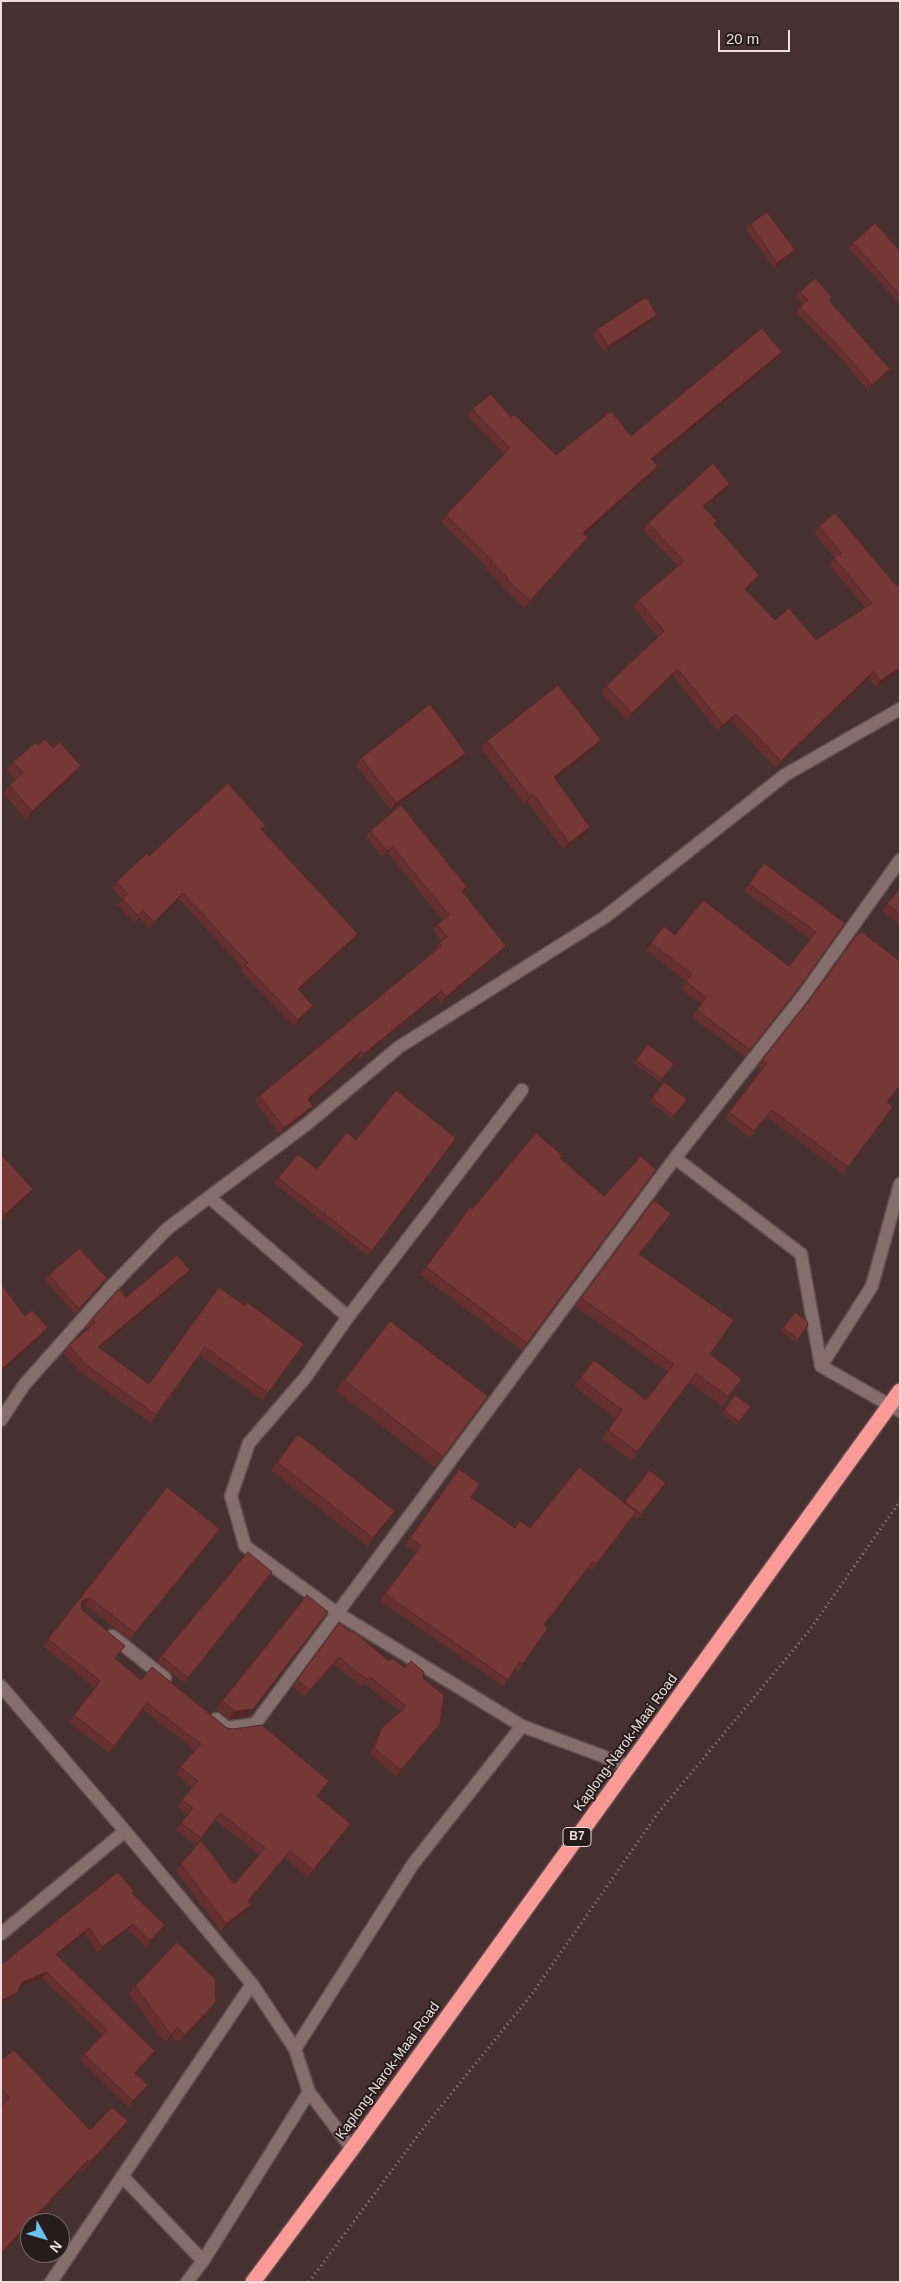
<!DOCTYPE html>
<html>
<head>
<meta charset="utf-8">
<style>
  body { margin:0 }
  #map { position:relative; width:901px; height:2283px; overflow:hidden; background:#463130; font-family:Arial,sans-serif }
  canvas { display:block }
  .frame { position:absolute; inset:0; border:2px solid #eadddc; pointer-events:none }
  .north { position:absolute; left:20px; top:2213px; width:50px; height:50px; box-sizing:border-box; background:#251c1b; border:1px solid #746968; border-radius:50%; rotate:129deg; font-size:14px; font-weight:700; line-height:20px; text-align:center; color:#eadddc }
  .north::after { content:''; display:block; margin:auto; width:18px; height:22px; background:#69c3f1; clip-path:polygon(50% 0,100% 100%,50% 72%,0 100%) }
  .scale { position:absolute; left:718px; top:30px; width:72px; height:22px; box-sizing:border-box; border:2px solid #eadddc; border-top:0; padding-left:6px; font-size:15px; line-height:18px; white-space:nowrap; color:#eadddc; -webkit-text-stroke:4px #251c1b; paint-order:stroke }
</style>
</head>
<body>
<div id="map">
<canvas width="901" height="2283"></canvas>
<div class="frame"></div>
<div class="north">N</div>
<div class="scale">20 m</div>
</div>
<script>
const context = document.querySelector('canvas').getContext('2d');
context.lineJoin = 'round';
function poly(rows) {
  const path = new Path2D();
  for (const r of rows) {
    path.moveTo(r[0], r[1]);
    for (let i = 2; i < r.length; i += 2) path.lineTo(r[i], r[i + 1]);
  }
  return path;
}
function trace(path, color, width, dash) {
  context.strokeStyle = color;
  context.lineWidth = width;
  context.lineCap = dash ? 'butt' : 'round';
  context.setLineDash(dash || []);
  context.stroke(path);
}
function fillPath(path, color) {
  context.fillStyle = color;
  context.fill(path, 'evenodd');
}
function drawText(font, color, halo, rows, align = 'center') {
  context.font = font + ' Arial,sans-serif';
  context.lineWidth = 4;
  context.setLineDash([]);
  context.textBaseline = 'middle';
  context.strokeStyle = halo;
  context.fillStyle = color;
  for (const [text, x, y, turn = 0] of rows) {
    context.save();
    context.translate(x, y);
    context.rotate((+turn || 0) * Math.PI / 180);
    context.textAlign = isNaN(turn) ? turn : align;
    if (halo) context.strokeText(text, 0, 0);
    context.fillText(text, 0, 0);
    context.restore();
  }
}
const minor = poly([
  [522,1090,348,1317,305,1378,249,1443,231,1496,245,1546,337,1613,522,1726,629,1766],
  [900,1184,872,1286,821,1366,900,1411],
  [348,1317,209,1197,307,1124,399,1047,605,917,785,775,900,709],
  [821,1366,801,1254,675,1158,803,996,900,860],
  [1,1420,24,1385,111,1287,167,1229,209,1197],
  [112,1636,165,1678],
  [1,1686,125,1831,252,1984,295,2049,309,2092,352,2149],
  [216,1719,227,1728,255,1724,675,1158],
  [1,1934,125,1831],
  [295,2049,413,1864,522,1726],
  [122,2176,203,2261],
  [51,2282,252,1984],
  [187,2282,203,2261,309,2092]
]);
const highway = poly([
  [253,2282,352,2149,900,1391]
]);
trace(minor, '#60504f', 15);
trace(highway, '#60504f', 18);
trace(poly([
  [309,2282,425,2126,532,1994,658,1813,809,1631,900,1501]
]), '#998887', 3, [1, 4]);
trace(minor, '#856e6c', 12);
trace(highway, '#fb9a96', 15);
fillPath(poly([
  [750,224,795,250,791,256,774,268,746,229],
  [853,243,900,251,900,305,849,248],
  [800,292,830,301,886,374,868,390,830,346,796,313,803,304,796,297],
  [653,320,604,352,593,335,597,329],
  [782,352,777,359,653,461,658,466,653,473,585,534,588,537,583,544,525,608,502,587,504,586,486,569,487,567,441,522,446,515,504,454,467,416,472,409,511,417,556,455,631,436],
  [730,484,725,491,705,508,715,525,754,582,746,590,775,620,816,640,865,607,829,565,835,558,814,533,819,526,897,586,900,583,900,672,876,688,869,678,776,768,731,721,718,731,673,676,627,720,602,693,606,686,658,637,633,607,638,600,678,566,643,530,648,523],
  [601,740,596,748,555,779,590,827,585,835,564,850,527,802,524,804,481,749,487,741],
  [38,745,53,748,76,774,26,819,3,794,9,785,15,780,7,770,13,762],
  [466,753,461,760,391,810,356,765,361,758],
  [266,826,262,830,358,934,354,940,299,991,313,1006,309,1012,294,1026,241,971,243,968,179,899,149,928,139,917,134,922,118,905,122,899,112,888,116,882,149,856],
  [370,831,463,893,506,946,502,952,441,1003,436,997,359,1060,357,1057,309,1100,313,1106,309,1112,280,1134,255,1102,259,1096,436,951,435,950,441,941,433,931,437,925,443,920,388,853,382,857,366,837],
  [764,863,845,923,796,991,745,1057,692,1017,701,1004,681,989,686,981,646,950,664,926,675,935,789,966,810,939,744,891],
  [900,888,900,924,882,911],
  [900,961,900,1086,888,1102,889,1113,843,1174,767,1117,750,1138,725,1118,762,1070,758,1067,762,1060],
  [648,1044,674,1064,660,1082,634,1063],
  [664,1082,687,1099,672,1119,650,1101],
  [456,1138,368,1256,274,1183,278,1178,317,1169,356,1140],
  [1,1154,28,1196,1,1221],
  [560,1158,604,1196,651,1177,522,1351,420,1275,472,1209],
  [671,1214,639,1254,710,1354,742,1379,722,1406,690,1382,631,1461,602,1438,616,1419,574,1386,580,1378,646,1400,668,1372,575,1306,581,1298],
  [49,1275,107,1278,103,1284,75,1315,45,1280],
  [184,1278,100,1349,149,1384,245,1306,304,1344,262,1400,200,1355,151,1423,79,1371,64,1353,69,1345,88,1329,86,1327,92,1319,126,1297],
  [795,1312,808,1325,796,1342,781,1331],
  [344,1380,488,1396,435,1467,336,1391],
  [735,1395,751,1406,737,1425,722,1413],
  [277,1462,389,1519,368,1547,271,1470],
  [459,1469,471,1497,515,1528,530,1528,624,1503,649,1470,666,1483,637,1520,633,1517,592,1570,588,1568,544,1625,548,1628,518,1671,515,1669,503,1686,380,1601,416,1552,405,1545],
  [167,1487,220,1529,215,1536,130,1640,85,1605,81,1606,81,1609,120,1653,115,1658,141,1680,227,1728,324,1788,318,1796,351,1824,308,1878,285,1858,248,1901,251,1905,246,1912,221,1931,176,1871,181,1864,234,1884,260,1855,215,1820,196,1845,176,1830,188,1815,177,1807,192,1788,176,1774,195,1750,143,1710,109,1753,69,1722,95,1688,43,1646],
  [268,1578,184,1683,157,1662,161,1656],
  [328,1612,247,1717,229,1719,216,1709,222,1701],
  [339,1623,389,1661,423,1678,440,1724,435,1731,396,1777,370,1754,377,1736,381,1729,400,1711,365,1684,362,1687,334,1664,305,1697,293,1687],
  [133,1894,165,1925,161,1932,146,1947,128,1930,98,1953,85,1934,58,1956,155,2051,151,2057,136,2073,144,2091,129,2107,80,2060,84,2054,102,2035,42,1978,19,1988,13,1998,1,1965],
  [135,1986,210,2011,179,2043,172,2036,165,2043,129,1994],
  [1,2060,90,2130,121,2132,82,2173,80,2171,1,2256]
]), '#65302f');
fillPath(poly([
  [795,250,791,256,774,268,777,263],
  [657,315,653,320,604,352,608,346],
  [782,352,777,359,647,466,651,459],
  [890,369,886,374,868,390,872,385],
  [658,466,653,473,579,540,583,533],
  [730,484,725,491,698,513,703,506],
  [588,537,583,544,525,608,530,601],
  [759,575,754,582,740,596,745,589],
  [900,668,900,672,876,688,880,681],
  [678,669,673,676,627,720,632,713],
  [874,671,869,678,776,768,781,761],
  [736,714,731,721,718,731,723,725],
  [601,740,596,748,548,785,554,777],
  [466,753,461,760,391,810,396,803],
  [81,766,76,774,26,819,32,811],
  [533,794,527,802,524,804,530,796],
  [590,827,585,835,564,850,569,843],
  [393,847,388,853,382,857,387,851],
  [183,893,179,899,149,928,154,922],
  [840,930,796,991,745,1057,750,1050],
  [358,934,354,940,293,996,298,989],
  [506,946,502,952,441,1003,446,997],
  [441,991,436,997,359,1060,364,1054],
  [313,1006,309,1012,294,1026,298,1020],
  [361,1051,357,1057,304,1105,308,1099],
  [313,1106,309,1112,280,1134,284,1128],
  [33,1189,28,1196,1,1221,6,1214],
  [671,1214,665,1223,633,1262,639,1254],
  [190,1270,184,1278,92,1355,98,1347],
  [107,1278,103,1284,75,1315,79,1309],
  [48,1328,43,1335,1,1373,1,1370],
  [395,1511,368,1547,373,1538],
  [220,1529,215,1536,130,1640,135,1633],
  [90,1598,85,1605,77,1608,82,1601],
  [328,1612,247,1717,229,1719,235,1711],
  [339,1657,334,1664,305,1697,310,1690],
  [440,1724,435,1731,396,1777,401,1770],
  [351,1824,346,1831,308,1878,313,1870],
  [290,1851,285,1858,243,1908,248,1901],
  [251,1905,246,1912,221,1931,226,1924],
  [133,1924,128,1930,98,1953,102,1947],
  [165,1925,161,1932,146,1947,150,1941],
  [89,1928,85,1934,52,1960,56,1954],
  [46,1972,42,1978,17,1989,21,1983],
  [18,1992,13,1998,1,2004,2,2000],
  [216,2002,210,2011,179,2043,185,2035],
  [177,2027,172,2036,165,2043],
  [155,2051,151,2057,130,2079,135,2073],
  [148,2085,144,2091,129,2107,133,2101],
  [128,2121,121,2132,82,2173,90,2162],
  [88,2160,80,2171,32,2223,30,2223,30,2225,1,2256,1,2253]
]), '#532726');
const building = poly([
  [767,212,795,250,777,263,750,224,767,212],
  [875,223,900,251,900,295,853,243,875,223],
  [815,278,832,297,829,300,890,369,872,385,834,341,800,307,808,300,800,292,815,278],
  [646,297,657,315,608,346,597,329,646,297],
  [762,328,782,352,651,459,658,466,583,533,588,537,530,601,507,580,509,579,491,562,492,560,446,515,510,448,472,409,491,394,511,417,514,414,556,455,611,411,631,436,762,328],
  [713,463,730,484,703,506,717,521,714,524,759,575,745,589,775,620,789,608,816,640,872,603,834,558,841,553,819,526,835,513,897,586,900,583,900,668,880,681,874,671,781,761,736,714,723,725,678,669,632,713,606,686,664,631,638,600,684,561,648,523,713,463],
  [558,685,601,740,554,777,590,827,569,843,533,794,530,796,487,741,558,685],
  [430,704,466,753,396,803,361,758,430,704],
  [45,739,53,748,60,742,81,766,32,811,9,785,23,773,13,762,36,742,38,745,45,739],
  [228,783,266,826,261,829,358,934,298,989,313,1006,298,1020,245,965,248,963,183,893,154,922,143,911,138,916,123,899,128,894,116,882,147,853,149,856,228,783],
  [401,805,467,887,462,891,506,946,446,997,441,991,364,1054,361,1051,308,1099,313,1106,284,1128,259,1096,441,946,439,943,447,937,437,925,449,915,393,847,387,851,370,831,401,805],
  [764,863,845,923,802,984,750,1050,697,1010,706,997,686,982,692,974,651,943,664,926,675,935,703,900,789,966,816,932,749,884,764,863],
  [900,888,900,914,887,904,900,888],
  [862,932,900,961,900,1086,887,1102,893,1107,848,1167,772,1110,754,1131,729,1112,767,1063,762,1060,814,994,858,933,860,934,862,932],
  [648,1044,674,1064,662,1079,636,1060,648,1044],
  [664,1082,687,1099,674,1116,652,1098,664,1082],
  [396,1090,456,1138,372,1251,278,1178,298,1154,317,1169,347,1132,356,1140,396,1090],
  [536,1133,562,1155,560,1158,604,1196,641,1156,656,1170,527,1343,426,1267,470,1207,472,1209,536,1133],
  [1,1154,33,1189,6,1214,1,1209,1,1154],
  [654,1200,671,1214,639,1254,734,1320,710,1354,742,1379,728,1397,696,1373,637,1452,608,1430,622,1410,580,1378,594,1360,646,1400,674,1364,581,1298,654,1200],
  [79,1248,107,1278,79,1309,49,1275,79,1248],
  [177,1255,190,1270,98,1347,149,1384,219,1287,245,1306,247,1302,304,1344,268,1393,205,1347,156,1415,85,1364,69,1345,95,1323,92,1319,119,1289,126,1297,177,1255],
  [1,1284,25,1316,32,1310,48,1328,1,1370,1,1284],
  [795,1312,807,1321,808,1325,798,1339,783,1328,795,1312],
  [390,1321,488,1396,443,1457,344,1380,390,1321],
  [735,1395,751,1406,739,1422,724,1410,735,1395],
  [298,1434,395,1511,373,1538,277,1462,298,1434],
  [579,1467,636,1512,596,1564,593,1561,544,1625,548,1628,523,1664,520,1662,508,1680,385,1594,421,1546,410,1538,459,1469,480,1484,471,1497,515,1528,520,1521,530,1528,579,1467],
  [649,1470,666,1483,641,1514,625,1502,649,1470],
  [167,1487,220,1529,135,1633,90,1598,82,1601,81,1609,125,1646,115,1658,141,1680,152,1667,227,1728,233,1729,262,1725,329,1781,317,1796,351,1824,313,1870,290,1851,248,1901,251,1905,226,1924,181,1864,201,1840,234,1884,265,1848,220,1813,201,1838,181,1823,193,1808,182,1800,198,1781,180,1767,201,1744,147,1703,114,1746,74,1715,100,1681,48,1639,167,1487],
  [248,1552,272,1572,188,1678,161,1656,248,1552],
  [307,1595,328,1612,253,1709,235,1711,222,1701,307,1595],
  [339,1623,350,1632,352,1630,389,1661,392,1658,405,1668,411,1661,424,1672,423,1678,444,1695,440,1724,401,1770,374,1748,381,1729,406,1706,370,1677,367,1680,339,1657,310,1690,297,1680,339,1623],
  [118,1872,134,1891,132,1893,165,1925,150,1941,133,1924,102,1947,89,1928,56,1954,155,2051,135,2073,148,2085,133,2101,84,2054,107,2030,46,1972,21,1983,18,1992,2,2000,1,2001,1,1965,22,1948,118,1872],
  [177,1942,215,1979,216,2002,185,2035,177,2027,171,2035,135,1986,177,1942],
  [14,2050,90,2130,112,2107,128,2121,90,2162,88,2160,1,2253,1,2106,9,2097,1,2088,1,2060,14,2050]
]);
fillPath(building, '#763837');
trace(building, '#532726', 1);
for (const [x, y, w] of [
  [577,1837,28]
]) {
  const box = new Path2D();
  box.roundRect(x - w / 2, y - 9.5, w, 19, 4);
  context.fillStyle = '#251c1b';
  context.fill(box);
  trace(box, '#eadddc', 1);
}
drawText('bold 12px', '#eadddc', null, [
  ["B7",577,1837]
]);
drawText('14px', '#eadddc', '#251c1b', [
  ["Kaplong-Narok-Maai Road",626,1743,-54],
  ["Kaplong-Narok-Maai Road",388,2071,-54]
]);
</script>
</body>
</html>
